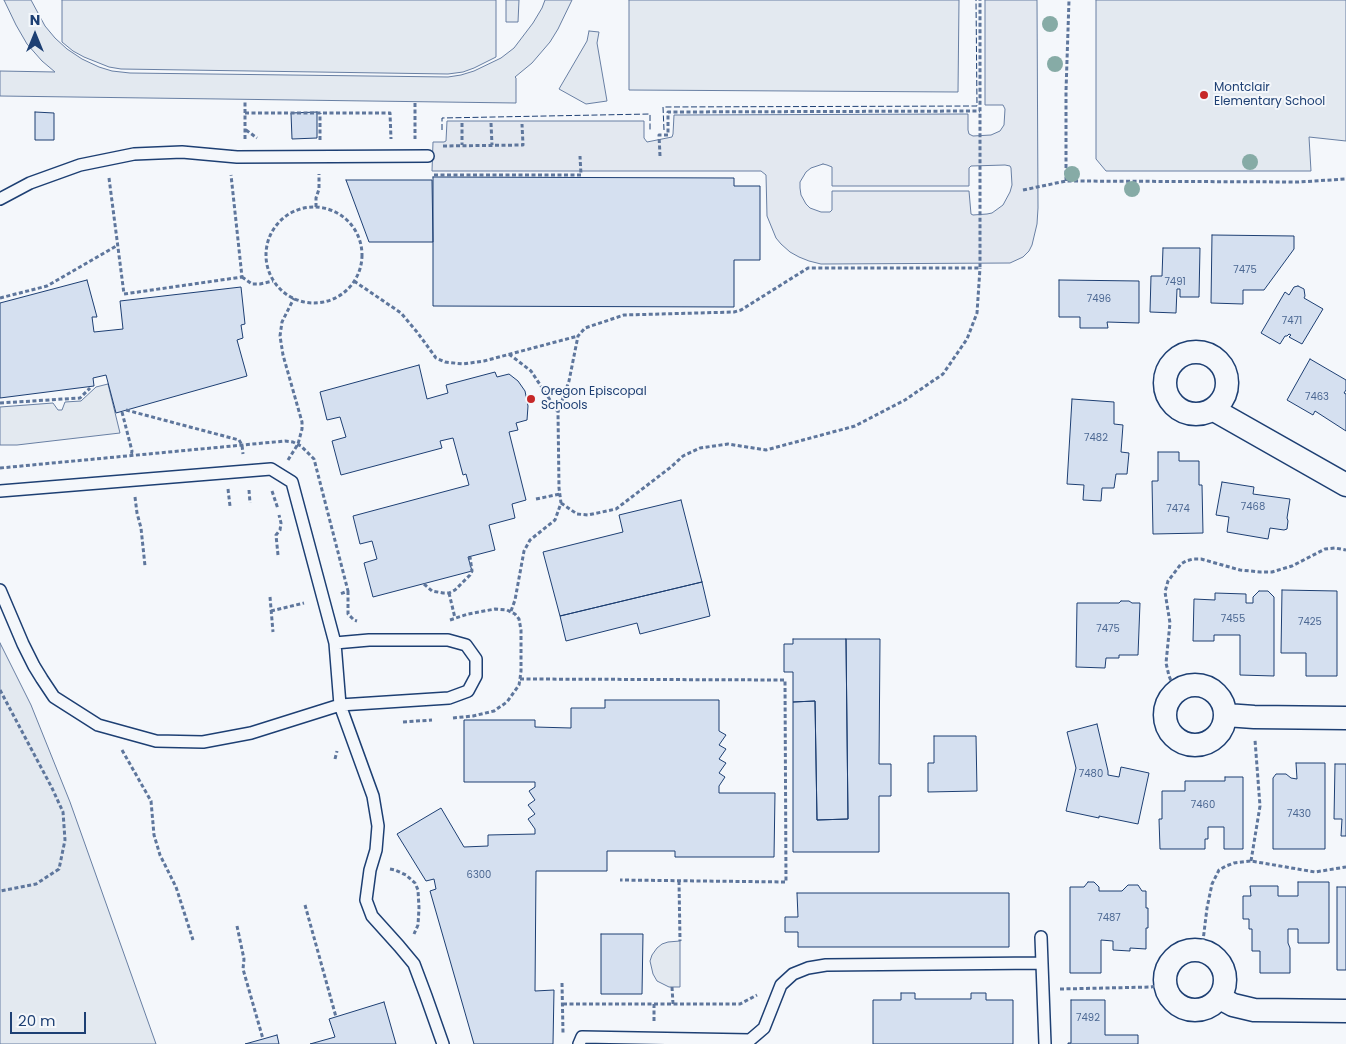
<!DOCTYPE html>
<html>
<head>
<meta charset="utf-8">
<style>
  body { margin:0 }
  #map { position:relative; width:1346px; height:1044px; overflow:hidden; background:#f4f7fb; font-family:Poppins,sans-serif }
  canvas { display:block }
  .north { position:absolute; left:10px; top:10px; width:50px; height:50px; -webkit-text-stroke:4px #f4f7fb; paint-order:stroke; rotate:0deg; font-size:14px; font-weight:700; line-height:20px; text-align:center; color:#1d3f73 }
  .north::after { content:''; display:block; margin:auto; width:18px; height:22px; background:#1d3f73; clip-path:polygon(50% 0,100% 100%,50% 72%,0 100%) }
  .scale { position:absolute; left:10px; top:1012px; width:76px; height:22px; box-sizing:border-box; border:2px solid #1d3f73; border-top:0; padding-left:6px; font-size:15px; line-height:18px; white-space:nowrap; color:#1d3f73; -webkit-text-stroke:4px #f4f7fb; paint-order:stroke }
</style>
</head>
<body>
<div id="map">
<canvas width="1346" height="1044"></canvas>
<div class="north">N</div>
<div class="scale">20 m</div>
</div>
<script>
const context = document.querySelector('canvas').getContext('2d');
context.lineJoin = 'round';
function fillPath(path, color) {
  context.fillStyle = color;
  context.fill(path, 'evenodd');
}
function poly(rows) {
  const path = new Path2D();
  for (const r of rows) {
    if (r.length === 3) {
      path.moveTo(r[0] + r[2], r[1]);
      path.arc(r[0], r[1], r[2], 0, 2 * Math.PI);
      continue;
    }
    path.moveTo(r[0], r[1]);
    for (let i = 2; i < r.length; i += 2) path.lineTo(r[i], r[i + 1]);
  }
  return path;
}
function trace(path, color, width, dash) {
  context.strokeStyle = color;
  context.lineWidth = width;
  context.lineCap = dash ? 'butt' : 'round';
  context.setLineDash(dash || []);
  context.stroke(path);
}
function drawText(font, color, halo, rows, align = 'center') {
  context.font = font + ' Poppins,sans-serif';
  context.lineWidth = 4;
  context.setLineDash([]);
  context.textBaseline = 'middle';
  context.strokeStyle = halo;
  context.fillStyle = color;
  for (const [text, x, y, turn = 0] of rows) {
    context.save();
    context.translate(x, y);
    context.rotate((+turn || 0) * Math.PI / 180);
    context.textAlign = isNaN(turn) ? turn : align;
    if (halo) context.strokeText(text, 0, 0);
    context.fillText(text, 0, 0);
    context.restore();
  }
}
const green = poly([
  [4,0,31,0,45,26,55,38,67,49,82,59,99,67,112,71,130,73,448,77,461,75,474,71,501,58,514,48,533,23,542,8,545,0,572,0,558,29,550,42,532,63,515,77,516,78,516,103,0,96,0,71,55,72,42,61,27,44,16,25,4,0],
  [62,0,496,0,496,57,474,68,463,72,448,74,121,69,109,67,84,57,73,51,62,42,62,0],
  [506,0,519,0,518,22,506,22,506,0],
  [629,0,959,0,958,92,629,90,629,0],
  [1096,0,1346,0,1346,141,1309,137,1311,171,1106,171,1096,159,1096,0],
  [589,31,599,32,597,43,607,101,586,104,559,89,587,41,589,31],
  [108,384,120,433,17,445,0,445,0,407,53,403,58,410,62,410,65,402,81,401,96,387,108,384],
  [0,643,31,705,70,802,156,1044,0,1044,0,643],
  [680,941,680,987,669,987,657,981,653,974,650,961,652,955,657,948,662,944,668,942,680,941]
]);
fillPath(green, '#e3e9f0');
trace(green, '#687fa3', 1);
const parking = poly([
  [985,0,1037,0,1038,208,1037,224,1032,245,1029,251,1023,257,1010,263,821,264,809,261,799,257,790,252,781,244,776,238,767,216,766,175,761,171,432,171,433,142,444,142,446,141,447,121,644,121,644,138,647,142,672,137,673,134,674,115,968,114,968,130,969,134,973,136,991,135,1000,131,1004,125,1005,109,1003,105,985,105,985,0],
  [823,164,827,165,832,167,832,186,969,186,969,168,971,166,1005,165,1010,166,1011,168,1012,185,1010,192,1003,205,992,213,987,214,973,215,971,214,969,191,832,191,832,210,830,212,821,212,810,208,806,204,801,195,800,188,800,182,806,172,811,168,823,164]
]);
fillPath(parking, '#e3e8f0');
trace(parking, '#687fa3', 1);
const building = poly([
  [35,112,54,113,54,140,35,140,35,112],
  [317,112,317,138,292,139,291,113,317,112],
  [433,177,734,178,734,186,760,186,760,260,734,260,734,307,433,306,433,177],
  [346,180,432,180,433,242,369,242,346,180],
  [1212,235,1294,236,1294,249,1264,290,1243,290,1243,304,1211,303,1212,235],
  [1163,248,1200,248,1199,297,1180,297,1180,289,1177,289,1176,313,1150,312,1151,276,1162,276,1163,248],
  [87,280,97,317,92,317,94,332,123,329,120,301,241,287,245,324,241,325,243,338,237,340,247,376,116,413,106,375,93,378,94,386,0,398,0,303,87,280],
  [1059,280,1139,281,1139,323,1107,322,1108,328,1080,328,1080,317,1059,317,1059,280],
  [1298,286,1304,289,1305,296,1304,298,1323,309,1302,344,1289,337,1291,335,1289,334,1287,336,1285,336,1280,344,1261,333,1285,292,1289,295,1294,287,1298,286],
  [1310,359,1346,380,1346,390,1344,393,1346,394,1346,431,1315,411,1313,415,1287,400,1310,359],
  [419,365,427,399,448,393,446,385,495,372,497,377,509,374,518,381,525,391,528,406,527,420,516,423,518,430,509,432,526,500,512,504,515,518,489,525,495,550,468,557,472,571,373,597,364,563,377,559,372,541,360,544,353,516,469,485,466,474,463,475,453,438,440,441,442,448,341,475,332,441,346,437,340,417,327,420,320,392,419,365],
  [1072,399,1114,402,1114,424,1123,425,1121,452,1129,453,1127,474,1116,474,1114,488,1102,488,1101,501,1083,500,1084,485,1067,484,1072,399],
  [1158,452,1179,452,1179,461,1199,461,1199,485,1202,485,1203,533,1153,534,1152,481,1158,481,1158,452],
  [1222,482,1254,487,1253,494,1290,499,1287,518,1288,521,1287,529,1284,530,1270,528,1268,539,1227,532,1229,517,1216,515,1222,482],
  [681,500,702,582,560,616,543,552,623,532,619,515,681,500],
  [702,582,710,616,640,634,637,623,566,641,560,616,702,582],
  [1282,590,1337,591,1337,676,1306,676,1306,653,1281,653,1282,590],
  [1259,591,1268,591,1274,597,1274,676,1240,675,1240,635,1214,635,1214,641,1193,641,1194,599,1215,600,1215,593,1246,594,1246,603,1253,603,1253,597,1259,591],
  [1121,601,1129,601,1132,603,1140,603,1138,655,1119,655,1119,658,1106,658,1105,668,1076,667,1077,603,1119,603,1121,601],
  [793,639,846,639,848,819,817,820,815,701,793,702,793,672,784,672,784,644,793,644,793,639],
  [846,639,880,639,879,764,891,764,891,796,879,796,879,852,793,852,793,702,815,701,817,820,848,819,846,639],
  [605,700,719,700,719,731,726,735,719,745,726,749,719,759,726,763,719,773,725,777,719,786,719,793,775,793,774,857,675,857,675,851,607,851,607,871,536,871,535,991,554,990,553,1044,474,1044,430,891,436,889,434,879,426,881,397,834,441,808,464,847,488,846,488,835,535,834,535,829,528,819,535,814,528,805,535,800,529,791,535,787,535,782,464,782,464,720,535,720,535,727,571,728,571,708,605,708,605,700],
  [1097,724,1108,771,1108,775,1119,777,1121,767,1149,773,1138,824,1099,816,1099,818,1066,811,1076,768,1067,732,1097,724],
  [934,736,976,736,977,791,928,792,928,763,934,763,934,736],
  [1296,763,1325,763,1325,849,1273,849,1273,778,1276,774,1286,774,1291,778,1297,779,1296,763],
  [1335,764,1346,764,1346,836,1341,836,1342,819,1334,819,1335,764],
  [1225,777,1243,777,1243,849,1224,849,1224,827,1208,827,1208,839,1205,839,1205,849,1160,849,1159,819,1162,819,1162,791,1185,791,1185,781,1225,781,1225,777],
  [1088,882,1094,882,1099,887,1099,891,1122,891,1128,885,1138,885,1142,891,1146,891,1146,908,1148,908,1148,928,1146,928,1146,949,1130,948,1130,951,1113,950,1113,941,1101,940,1101,973,1070,973,1070,887,1084,887,1088,882],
  [1298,882,1329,882,1329,943,1298,943,1298,929,1288,929,1288,943,1290,948,1290,973,1260,973,1260,951,1252,951,1252,929,1249,929,1249,919,1243,919,1243,896,1251,896,1250,886,1278,886,1278,896,1298,896,1298,882],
  [1337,887,1346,887,1346,970,1337,970,1337,887],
  [797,893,1009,893,1009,947,798,947,798,932,785,932,785,917,798,917,797,893],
  [601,934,643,934,642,994,601,994,601,934],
  [901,993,915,993,915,999,971,999,971,993,986,993,986,1000,1013,1000,1013,1044,873,1044,873,1000,901,1000,901,993],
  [1071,1000,1105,1000,1105,1035,1138,1035,1138,1044,1068,1044,1068,1043,1071,1043,1071,1000],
  [384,1002,396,1044,310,1044,335,1037,329,1019,384,1002],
  [277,1035,279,1044,245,1044,263,1039,277,1035]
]);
fillPath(building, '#d5e0f0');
trace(building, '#1d3f73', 1);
const service = poly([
  [0,199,30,183,80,165,134,154,182,152,237,157,428,156],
  [0,491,271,469,292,482,335,643,340,705,373,796,378,826,376,850,370,870,366,900,372,916,399,946,414,964,426,996,443,1044],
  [0,590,23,644,34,666,42,679,54,697,98,725,156,741,203,742,251,733,340,705,449,698,468,691,476,676,476,659,466,645,448,640,369,640,335,643],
  [1041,937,1045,1044],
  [579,1044,582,1037,750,1040,764,1028,781,985,793,974,808,968,826,965,1042,963]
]);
const minor = poly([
  [1196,383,31],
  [1214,410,1346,485],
  [1195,715,30],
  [1226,715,1254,717,1346,718],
  [1195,980,30],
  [1220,998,1233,1005,1254,1010,1346,1011]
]);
trace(service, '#1d3f73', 14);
trace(minor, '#1d3f73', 25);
trace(poly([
  [415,103,415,139],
  [245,113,390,113,391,139],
  [462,123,462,145],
  [491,123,492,145],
  [246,130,257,138],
  [245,139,245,100],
  [320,140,320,113],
  [443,146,523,145,522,124],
  [660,156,659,135,668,135,668,112,980,111],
  [434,175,581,175,580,156],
  [109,178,124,294,242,277,231,175],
  [1066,181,1066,91,1069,0],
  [1023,190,1066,181,1299,182,1346,179],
  [316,207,316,198,319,189,319,174],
  [314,255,48],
  [242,277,252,284,260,284,273,281],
  [354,281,401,313,417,332,436,358,445,362,463,364,484,361,578,336],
  [0,298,47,286,118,245],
  [509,354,531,371,558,412],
  [0,403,80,398,90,388],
  [126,410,239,440,242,445,243,454],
  [122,412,132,451,131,456],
  [288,460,298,444,302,429,302,422,283,355,280,336,282,322,294,298],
  [0,468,285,441,293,442,301,446,314,459,348,591,340,594],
  [228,489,230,506],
  [249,490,250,503],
  [272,491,278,509],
  [135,497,137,513,141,528,145,566],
  [536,499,560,494],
  [561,503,577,514,588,515,616,509,671,467,683,456,700,448,728,444,766,450,855,426,905,400,943,374,967,339,977,313,980,268],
  [278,555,276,535,280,530,281,523,279,515],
  [424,584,432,591,443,593,449,593,455,590,470,575,472,571,470,557],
  [348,591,348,614,354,620,357,621],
  [449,593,455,618],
  [270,597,273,632],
  [271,611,304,603],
  [511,611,515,600,524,551,530,540,555,520,561,503,559,488,558,412,569,381,578,336,585,328,624,315,734,312,741,310,808,268,980,268,980,0],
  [450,620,468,614,495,609,507,610,515,614,519,619,521,630,521,671,520,679,519,685,507,702,494,711,473,716,453,718],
  [520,679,785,680,786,882,620,880],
  [0,690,52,788,63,812,65,840,59,869,36,884,0,891],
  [1176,692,1169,676,1166,663,1170,623,1165,592,1168,581,1181,564,1186,561,1193,559,1201,559,1240,570,1260,572,1272,572,1292,566,1325,549,1335,548,1346,550],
  [403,722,432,720],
  [122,750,151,801,154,835,160,855,176,887,193,940],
  [335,759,337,751],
  [1251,861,1260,806,1255,740],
  [390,869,395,870,406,875,415,883,418,890,419,908,418,925,414,934],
  [679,881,680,941],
  [305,905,336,1017],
  [237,926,244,959,243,969,263,1039],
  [1202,949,1207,908,1212,884,1219,870,1226,866,1234,863,1251,861,1315,872,1346,867],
  [562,983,563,1033],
  [672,987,673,1004],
  [1060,989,1151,987,1164,984],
  [563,1004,740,1004,757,995],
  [654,1021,654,1004]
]), '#5e769c', 3, [4, 2.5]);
trace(service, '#f4f7fb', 11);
trace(minor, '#f4f7fb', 22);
trace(poly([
  [442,130,442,118,650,114,650,131],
  [664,130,663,107,977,106,976,0]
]), '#1d3f73', 1, [6, 2.5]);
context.fillStyle = '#86aba6';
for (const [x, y] of [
  [1050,24],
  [1055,64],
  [1250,162],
  [1072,174],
  [1132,189]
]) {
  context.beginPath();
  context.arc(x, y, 8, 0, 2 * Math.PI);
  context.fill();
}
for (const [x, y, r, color] of [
  [1204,95,5,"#c62828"],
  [531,399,5,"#c62828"]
]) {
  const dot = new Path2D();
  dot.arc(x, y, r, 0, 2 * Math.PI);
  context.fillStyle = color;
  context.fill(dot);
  trace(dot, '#f4f7fb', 2);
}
drawText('10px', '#4b6792', null, [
  ["7475",1245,270],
  ["7491",1175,282],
  ["7496",1099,299],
  ["7471",1292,321],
  ["7463",1317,397],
  ["7482",1096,438],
  ["7468",1253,507],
  ["7474",1178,509],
  ["7455",1233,619],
  ["7425",1310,622],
  ["7475",1108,629],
  ["7480",1091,774],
  ["7460",1203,805],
  ["7430",1299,814],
  ["6300",479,875],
  ["7487",1109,918],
  ["7492",1088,1018]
]);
drawText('12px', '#1d3f73', '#f4f7fb', [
  ["Montclair",1214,88],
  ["Elementary School",1214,102],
  ["Oregon Episcopal",541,392],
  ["Schools",541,406]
], 'left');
</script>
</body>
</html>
